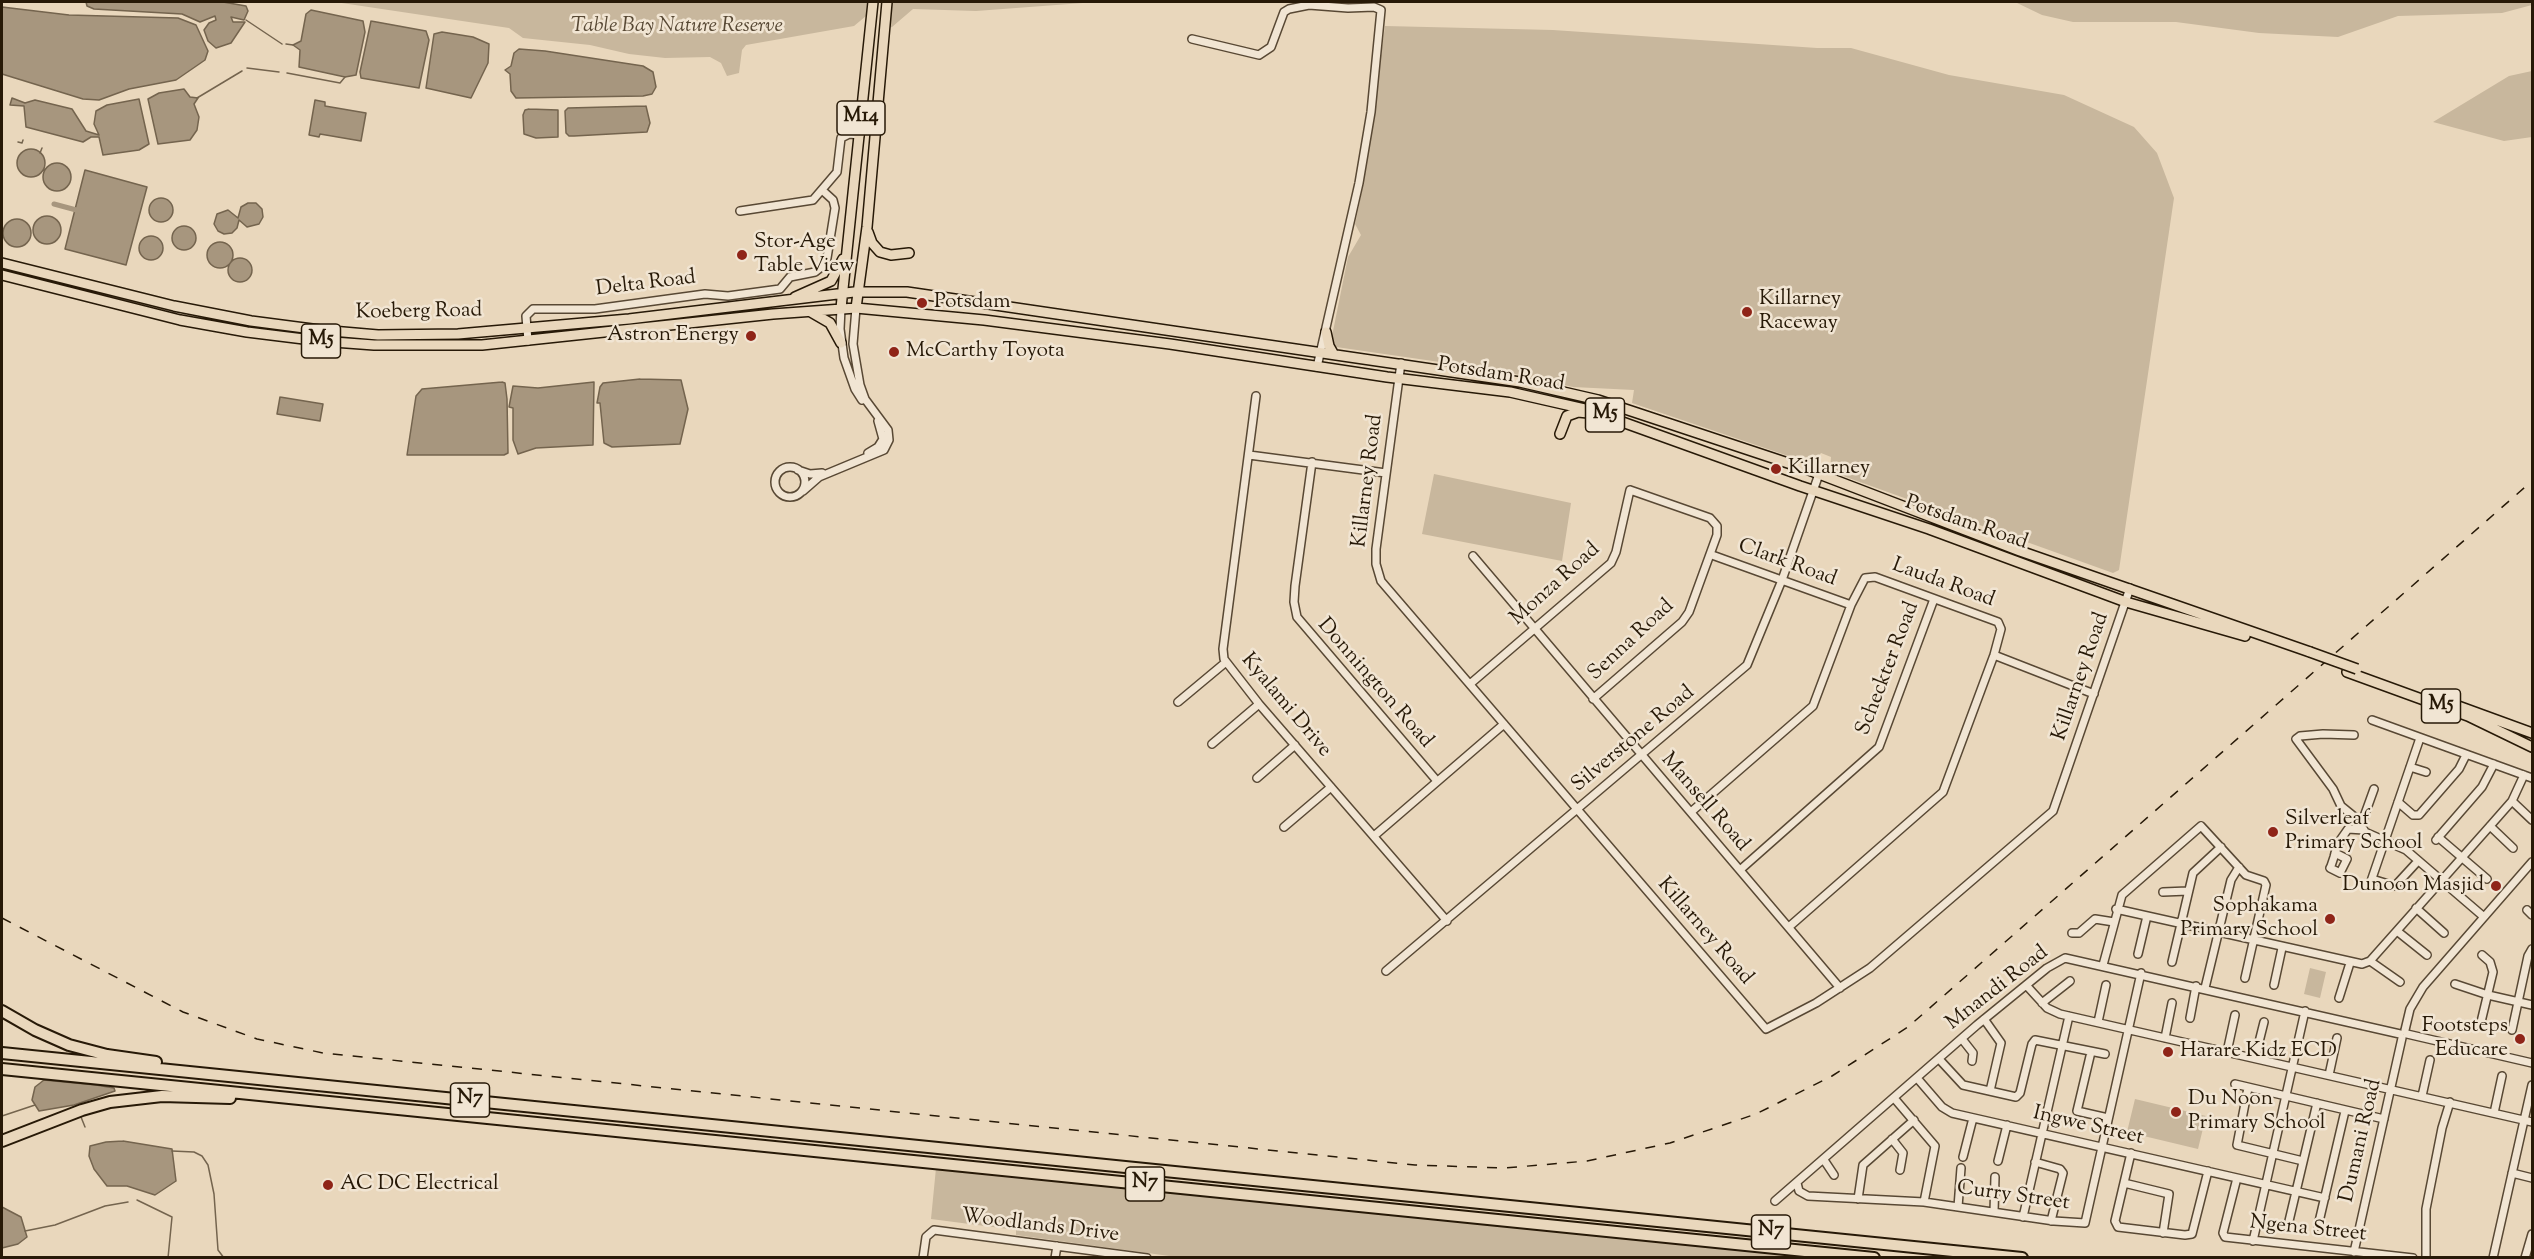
<!DOCTYPE html>
<html>
<head>
<meta charset="utf-8">
<style>
  body { margin:0 }
  #map { position:relative; width:2534px; height:1259px; overflow:hidden; background:#e9d7bc; font-family:"Sorts Mill Goudy",serif }
  canvas { display:block }
  .frame { position:absolute; inset:0; border:3px solid #271907; pointer-events:none }
</style>
</head>
<body>
<div id="map">
<canvas width="2534" height="1259"></canvas>
<div class="frame"></div>
</div>
<script>
const context = document.querySelector('canvas').getContext('2d');
context.lineJoin = 'round';
function fillPath(path, color) {
  context.fillStyle = color;
  context.fill(path, 'evenodd');
}
function poly(rows) {
  const path = new Path2D();
  for (const r of rows) {
    if (r.length === 3) {
      path.moveTo(r[0] + r[2], r[1]);
      path.arc(r[0], r[1], r[2], 0, 2 * Math.PI);
      continue;
    }
    path.moveTo(r[0], r[1]);
    for (let i = 2; i < r.length; i += 2) path.lineTo(r[i], r[i + 1]);
  }
  return path;
}
function trace(path, color, width, dash) {
  context.strokeStyle = color;
  context.lineWidth = width;
  context.lineCap = dash ? 'butt' : 'round';
  context.setLineDash(dash || []);
  context.stroke(path);
}
function drawText(font, color, halo, rows, align = 'center') {
  context.font = font + ' "Sorts Mill Goudy",serif';
  context.lineWidth = 5;
  context.setLineDash([]);
  context.textBaseline = 'middle';
  context.strokeStyle = halo;
  context.fillStyle = color;
  for (const [text, x, y, turn = 0] of rows) {
    context.save();
    context.translate(x, y);
    context.rotate((+turn || 0) * Math.PI / 180);
    context.textAlign = isNaN(turn) ? turn : align;
    if (halo) context.strokeText(text, 0, 0);
    context.fillText(text, 0, 0);
    context.restore();
  }
}
fillPath(poly([
  [335,2,867,2,866,16,854,26,746,45,742,50,739,73,727,76,721,63,710,57,665,58,629,54,590,45,523,38,509,28],
  [887,2,1096,2,976,11,913,9,892,27,884,29],
  [2015,2,2532,2,2532,5,2502,13,2398,16,2338,37,2259,33,2176,22,2073,22,2042,15],
  [1385,26,1553,30,1817,48,1851,48,1949,75,2064,95,2134,127,2157,153,2174,198,2119,570,2113,573,1846,477,1830,470,1831,457,1821,453,1812,464,1632,403,1634,390,1573,387,1502,371,1336,347,1331,341,1348,257,1361,235,1355,224,1363,186],
  [2532,71,2532,137,2504,141,2433,122,2509,76],
  [1434,474,1571,503,1562,561,1422,534],
  [2310,968,2326,972,2320,998,2304,994],
  [2135,1099,2206,1116,2198,1149,2127,1132],
  [936,1168,1625,1238,1820,1257,1184,1258,1016,1235,1016,1230,931,1219]
]), '#c8b79d');
const water = poly([
  [86,2,223,2,246,6,248,11,244,20,231,17,233,22,245,22,231,43,216,48,208,41,204,30,209,23,216,20,215,16,200,22,182,14,94,9,87,6,86,2],
  [2,7,69,15,178,18,196,25,208,51,205,60,176,80,129,89,99,100,83,99,2,74,2,7],
  [311,10,363,21,365,32,356,75,345,77,299,67,300,50,293,45,301,41,306,14,311,10],
  [371,21,426,31,429,40,419,88,361,78,360,72,371,21],
  [442,32,473,37,489,44,488,63,471,98,426,88,434,34,442,32],
  [519,49,545,51,643,66,653,72,656,87,652,94,643,96,516,98,511,91,510,74,505,70,511,66,514,53,519,49],
  [184,89,190,97,198,98,194,104,199,117,197,130,190,140,158,144,148,99,159,93,184,89],
  [12,98,25,103,35,100,72,109,86,131,99,135,94,124,96,111,107,105,139,99,149,144,139,150,103,155,99,137,91,137,83,142,26,127,24,106,10,105,12,98],
  [315,100,325,102,325,106,366,113,361,141,320,134,319,137,309,135,315,100],
  [646,106,650,123,647,132,574,136,569,136,566,133,565,111,568,108,646,106],
  [529,109,558,110,558,137,536,138,524,134,523,115,525,110,529,109],
  [31,163,14],
  [57,177,14],
  [85,170,147,187,126,265,65,249,85,170],
  [161,210,12],
  [248,203,256,203,262,209,263,217,259,224,247,227,239,220,237,228,232,233,224,234,218,231,214,224,217,214,228,210,238,218,241,207,248,203],
  [47,230,14],
  [17,233,14],
  [184,238,12],
  [151,248,12],
  [220,255,13],
  [240,270,12],
  [640,379,681,380,688,409,680,444,612,447,604,443,600,403,597,403,600,387,603,383,640,379],
  [502,382,505,383,507,399,508,453,504,455,407,455,416,396,422,389,502,382],
  [594,382,593,445,536,448,518,454,513,440,513,408,509,407,513,386,538,388,594,382],
  [280,397,323,404,320,421,277,414,280,397],
  [44,1080,96,1085,114,1088,115,1091,74,1105,39,1111,32,1100,35,1087,44,1080],
  [123,1141,172,1149,176,1181,155,1195,127,1186,107,1186,94,1169,89,1156,90,1146,106,1142,123,1141],
  [2,1207,21,1217,27,1237,18,1244,2,1248,2,1207]
]);
fillPath(water, '#a7967e');
trace(water, '#74644e', 1.5);
trace(poly([
  [246,20,282,44],
  [286,44,293,45],
  [247,68,279,72],
  [287,73,340,83,345,77],
  [197,98,242,71],
  [18,142,22,143,23,140],
  [40,153,42,148],
  [2,1116,35,1105],
  [81,1117,85,1127],
  [172,1151,194,1152,202,1156,208,1165,214,1194,218,1250,224,1258],
  [137,1200,172,1217,168,1258],
  [25,1231,55,1225,105,1206,128,1202]
]), '#74644e', 1.5);
trace(poly([
  [54,204,80,211]
]), '#a7967e', 5);
const minor = poly([
  [1192,39,1259,55,1271,47,1284,12,1289,9,1309,5,1348,8,1374,7,1381,10,1371,112,1359,183,1317,367],
  [740,211,813,200,837,172,841,138,849,134,860,135],
  [841,308,840,329,844,358,855,389,862,400],
  [528,341,526,316,533,309,595,309,705,294,728,296,780,289,790,277,815,272,824,265,827,258,835,208,833,200,822,190],
  [1401,363,1376,549,1376,564,1381,581,1766,1029,1816,1003,1870,968,2053,811,2130,588],
  [1256,396,1223,649,1224,659,1259,704,1447,921],
  [868,453,878,447,883,439,878,421],
  [1249,455,1386,473],
  [1312,462,1295,586,1294,602,1297,617,1437,781],
  [790,482,15],
  [798,470,810,474,822,473],
  [803,491,819,477,884,450,889,440,888,430,865,399,860,385,853,344,856,308],
  [1712,555,1851,605],
  [1473,556,1840,988],
  [1994,655,2094,694],
  [1470,684,1611,563,1616,552,1630,490,1710,518,1717,526,1717,535,1689,612,1682,622,1593,699],
  [1178,702,1226,662],
  [2372,720,2532,778],
  [2354,735,2323,734,2300,736,2296,739,2333,789,2341,806,2357,819,2365,832,2406,850,2484,917],
  [1212,744,1259,704],
  [2410,767,2426,772],
  [1257,778,1295,745],
  [2512,801,2532,820],
  [2398,802,2413,815,2419,815,2459,769,2466,755],
  [1691,812,1813,706,1851,605,1865,578,1875,577,1998,622,2001,629,1994,655,1943,792,1790,926],
  [2361,825,2374,789],
  [2201,826,2246,875,2264,881,2266,885,2245,978],
  [2490,826,2513,848],
  [1284,827,1331,787],
  [1374,836,1504,724],
  [2438,837,2487,879],
  [2436,840,2482,787,2494,764],
  [2335,853,2347,859,2340,873,2330,868,2331,866,2334,857,2335,853,2337,847,2341,839,2348,829,2364,830],
  [1740,870,1879,747,1934,599],
  [2372,879,2395,886,2418,861],
  [2369,887,2420,738],
  [2163,892,2188,891],
  [2416,908,2444,933],
  [2116,909,2362,964,2370,961,2490,826,2512,801,2524,775],
  [2527,910,2532,915],
  [2397,931,2427,955],
  [2072,933,2079,933,2095,919,2114,922],
  [2138,954,2147,916],
  [2370,961,2400,982],
  [2172,962,2193,873,2221,847],
  [2103,965,2122,895,2201,826],
  [1386,971,1747,665,1782,580,1819,474],
  [2455,984,2488,995,2532,1005],
  [2026,985,2047,1008,2060,1014,2532,1122],
  [2274,985,2282,948],
  [2205,988,2231,880,2239,867],
  [2339,998,2350,963],
  [2042,1003,2070,981],
  [2190,1018,2196,986],
  [1984,1019,2001,1043,1990,1091],
  [2098,1022,2106,985],
  [2481,1022,2493,972,2490,962,2482,955],
  [2405,1030,2410,1009,2423,987,2532,862],
  [2512,1030,2528,956,2532,949],
  [2407,1034,2532,1063],
  [2165,1038,2172,1003],
  [1962,1039,1973,1053,1972,1061],
  [2091,1052,2077,1111,2108,1118],
  [2227,1052,2235,1015],
  [2255,1058,2264,1022],
  [1939,1059,1963,1085,2016,1097,2020,1093,2032,1044,2035,1040,2105,1054],
  [2329,1075,2337,1038],
  [1917,1078,1942,1107,1952,1113,2325,1198],
  [2235,1084,2384,1119],
  [2248,1088,2237,1145,2303,1161],
  [2422,1096,2430,1060],
  [1894,1098,1935,1146,1924,1202],
  [2494,1113,2502,1076],
  [1892,1139,1903,1153,1900,1170],
  [2131,1153,2115,1221,2118,1227,2185,1235,2192,1234,2208,1171],
  [1963,1157,1973,1118],
  [1824,1160,1834,1175],
  [1998,1161,2007,1125],
  [2035,1162,2060,1169,2063,1173,2051,1221],
  [2512,1173,2532,1178],
  [2237,1178,2223,1233,2225,1237,2413,1258],
  [1797,1183,1799,1191,1808,1196,1924,1202,2054,1221,2085,1223,2141,973],
  [2124,1183,2169,1194,2163,1233],
  [1858,1199,1863,1165,1914,1120],
  [1775,1201,1977,1025,2047,968,2065,958,2400,1034],
  [1958,1207,1961,1168],
  [1994,1212,1995,1177],
  [2023,1217,2069,1016],
  [2289,1221,2317,1103],
  [2318,1226,2345,1111],
  [2253,1241,2305,1011],
  [2354,1252,2402,1038],
  [923,1258,926,1237,934,1230,1147,1258],
  [1055,1258,1057,1246],
  [2426,1258,2426,1209,2442,1128,2450,1102],
  [2493,1258,2532,1085],
  [2525,1258,2532,1234]
]);
const major = poly([
  [868,232,872,243,880,252,891,255,909,253],
  [2,263,174,306,251,321,320,330,378,335,458,334,629,319,854,292,907,292,1520,382,1598,400,1806,469,2020,551,2310,652],
  [2,275,180,320,247,332,320,341,374,345,482,345,773,314,856,308,984,320,1170,344,1387,377,1510,392,1589,410,1800,486,1929,529,2126,602,2245,636],
  [795,297,831,281,843,259],
  [841,308,873,2],
  [856,308,867,227,887,2],
  [811,312,830,323,841,343],
  [1326,332,1329,346,1333,353],
  [1560,434,1567,416,1578,412,1588,413],
  [2347,672,2468,716,2532,747],
  [2447,702,2532,733]
]);
const highway = poly([
  [2,1011,35,1030,69,1045,107,1055,156,1062],
  [2,1053,2022,1258],
  [2,1069,1874,1258],
  [2,1141,82,1110,110,1102,162,1096,230,1098]
]);
trace(minor, '#584834', 10);
trace(major, '#271907', 12);
trace(highway, '#271907', 14);
trace(minor, '#f1e5d3', 7);
trace(major, '#e9d7bc', 9);
trace(highway, '#e9d7bc', 10);
trace(poly([
  [2,918,183,1012,257,1039,323,1053,1415,1165,1505,1168,1587,1161,1670,1143,1756,1114,1832,1076,1908,1027,2532,481]
]), '#271907', 1.5, [10, 10]);
const majorBridge = poly([
  [2310,652,2357,669]
]);
trace(majorBridge, '#271907', 12, []);
trace(majorBridge, '#e9d7bc', 9);
for (const [x, y, r, color] of [
  [742,255,6,"#8f2418"],
  [922,303,6,"#8f2418"],
  [1747,312,6,"#8f2418"],
  [751,336,6,"#8f2418"],
  [894,352,6,"#8f2418"],
  [1776,469,6,"#8f2418"],
  [2273,832,6,"#8f2418"],
  [2496,886,6,"#8f2418"],
  [2330,919,6,"#8f2418"],
  [2520,1039,6,"#8f2418"],
  [2168,1052,6,"#8f2418"],
  [2176,1112,6,"#8f2418"],
  [328,1185,6,"#8f2418"]
]) {
  const dot = new Path2D();
  dot.arc(x, y, r, 0, 2 * Math.PI);
  context.fillStyle = color;
  context.fill(dot);
  trace(dot, '#f1e5d3', 2);
}
for (const [x, y, w] of [
  [861,118,48],
  [321,341,39],
  [1605,415,39],
  [2441,706,39],
  [470,1100,39],
  [1145,1184,39],
  [1771,1232,39]
]) {
  const box = new Path2D();
  box.roundRect(x - w / 2, y - 17, w, 34, 4.5);
  context.fillStyle = '#f1e5d3';
  context.fill(box);
  trace(box, '#271907', 1.5);
}
drawText('bold 20px', '#271907', null, [
  ["M14",861,118],
  ["M5",321,341],
  ["M5",1605,415],
  ["M5",2441,706],
  ["N7",470,1100],
  ["N7",1145,1184],
  ["N7",1771,1232]
]);
drawText('italic 21px', '#574834', '#f1e5d3', [
  ["Table Bay Nature Reserve",677,27]
]);
drawText('21px', '#271907', '#f1e5d3', [
  ["Stor-Age",754,243],
  ["Table View",754,267],
  ["Killarney",1759,300],
  ["Raceway",1759,324],
  ["Potsdam",934,303],
  ["Astron Energy",739,336,"right"],
  ["McCarthy Toyota",906,352],
  ["Killarney",1788,469],
  ["Silverleaf",2285,820],
  ["Primary School",2285,844],
  ["Dunoon Masjid",2484,886,"right"],
  ["Sophakama",2318,907,"right"],
  ["Primary School",2318,931,"right"],
  ["Footsteps",2508,1027,"right"],
  ["Educare",2508,1051,"right"],
  ["Harare Kidz ECD",2180,1052],
  ["Du Noon",2188,1100],
  ["Primary School",2188,1124],
  ["AC DC Electrical",340,1185]
], 'left');
drawText('21px', '#271907', '#f1e5d3', [
  ["Delta Road",646,285,-7],
  ["Koeberg Road",419,313,-1],
  ["Potsdam Road",1501,376,9],
  ["Killarney Road",1369,481,-83],
  ["Potsdam Road",1966,524,19],
  ["Clark Road",1787,564,20],
  ["Lauda Road",1943,584,20],
  ["Monza Road",1556,585,-42],
  ["Senna Road",1632,641,-43],
  ["Scheckter Road",1889,669,-69],
  ["Killarney Road",2082,677,-71],
  ["Donnington Road",1374,684,49],
  ["Kyalami Drive",1285,706,50],
  ["Silverstone Road",1634,740,-40],
  ["Mansell Road",1704,803,49],
  ["Killarney Road",1704,932,49],
  ["Mnandi Road",1998,989,-38],
  ["Ingwe Street",2088,1127,13],
  ["Dumani Road",2362,1141,-77],
  ["Curry Street",2013,1197,8],
  ["Woodlands Drive",1040,1227,7],
  ["Ngena Street",2308,1230,6]
]);
</script>
</body>
</html>
